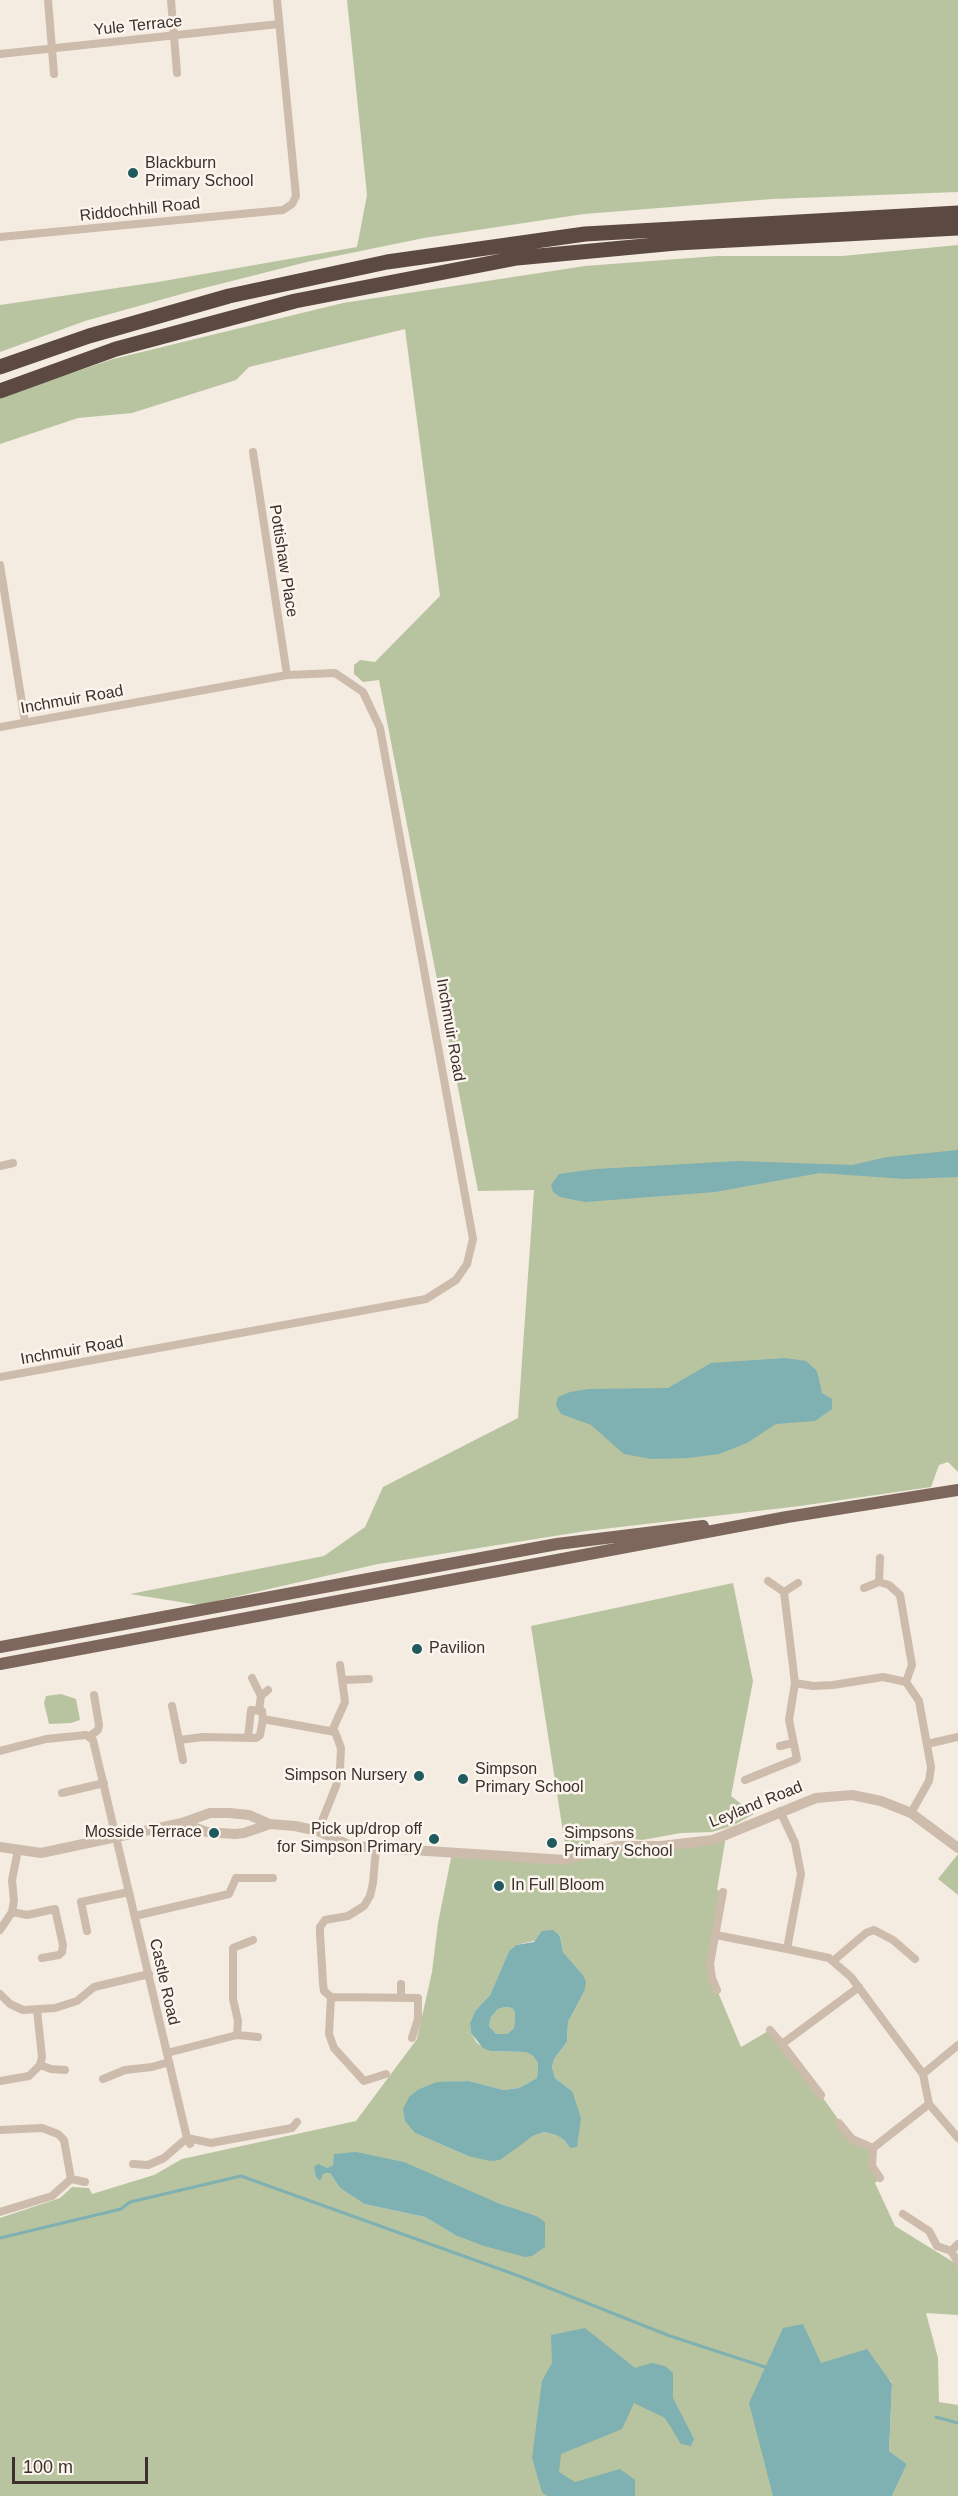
<!DOCTYPE html>
<html>
<head>
<meta charset="utf-8">
<style>
  body { margin:0 }
  #map { position:relative; width:958px; height:2496px; overflow:hidden; background:#f4ebe1; font-family:Arial,sans-serif }
  canvas { display:block }
  .scale { position:absolute; left:12px; top:2457px; width:136px; height:27px; box-sizing:border-box; border:3px solid #3b302b; border-top:0; padding-left:8px; font-size:18px; line-height:21px; white-space:nowrap; color:#3b302b; -webkit-text-stroke:4px #fbf5ee; paint-order:stroke }
</style>
</head>
<body>
<div id="map">
<canvas width="958" height="2496"></canvas>
<div class="scale">100 m</div>
</div>
<script>
const context = document.querySelector('canvas').getContext('2d');
context.lineJoin = 'round';
function fillPath(path, color) {
  context.fillStyle = color;
  context.fill(path, 'evenodd');
}
function poly(rows) {
  const path = new Path2D();
  for (const r of rows) {
    path.moveTo(r[0], r[1]);
    for (let i = 2; i < r.length; i += 2) path.lineTo(r[i], r[i + 1]);
  }
  return path;
}
function trace(path, color, width, dash) {
  context.strokeStyle = color;
  context.lineWidth = width;
  context.lineCap = dash ? 'butt' : 'round';
  context.setLineDash(dash || []);
  context.stroke(path);
}
function drawText(font, color, halo, rows, align = 'center') {
  context.font = font + ' Arial,sans-serif';
  context.lineWidth = 5;
  context.setLineDash([]);
  context.textBaseline = 'middle';
  context.strokeStyle = halo;
  context.fillStyle = color;
  for (const [text, x, y, turn = 0] of rows) {
    context.save();
    context.translate(x, y);
    context.rotate((+turn || 0) * Math.PI / 180);
    context.textAlign = isNaN(turn) ? turn : align;
    if (halo) context.strokeText(text, 0, 0);
    context.fillText(text, 0, 0);
    context.restore();
  }
}
fillPath(poly([
  [347,0,958,0,958,192,772,199,584,214,424,238,307,262,196,290,85,321,0,352,0,305,158,282,357,247,367,195],
  [958,245,958,1472,948,1462,939,1465,931,1487,800,1506,586,1531,378,1564,199,1605,130,1594,324,1556,365,1527,383,1487,518,1418,534,1190,478,1191,379,680,363,682,354,674,354,665,360,660,375,662,440,596,405,329,249,367,236,380,132,413,78,418,0,444,0,397,113,359,343,303,585,266,717,256,842,256],
  [733,1583,753,1681,731,1796,754,1814,732,1826,712,1832,681,1833,642,1840,612,1836,566,1851,531,1626],
  [61,1694,76,1699,80,1720,71,1723,49,1724,44,1703,46,1696],
  [726,1836,717,1890,723,1892,712,1978,741,2047,770,2030,821,2095,852,2139,873,2148,872,2166,880,2178,875,2183,895,2226,958,2265,958,2315,926,2313,938,2358,939,2402,958,2405,958,2496,892,2496,907,2464,889,2451,892,2384,890,2380,873,2496,0,2496,0,2218,60,2198,72,2187,89,2188,92,2194,154,2175,182,2159,356,2121,417,2039,432,1972,438,1923,452,1853,553,1859,606,1848],
  [560,1935,563,1952,583,1975,584,1992,568,2022,567,2042,554,2059,552,2067,555,2078,572,2091,570,2148,564,2140,556,2135,544,2132,533,2136,518,2146,468,2156,415,2133,419,2089,437,2083,469,2081,504,2090,519,2088,537,2078,538,2063,533,2056,526,2052,490,2051,477,2043,471,2033,470,2023,475,2011,490,1995,509,1951,516,1945],
  [335,2154,498,2203,536,2217,455,2235,425,2217,364,2204,340,2188,330,2173,323,2174,327,2168,333,2165],
  [958,1854,958,1895,938,1879],
  [505,2007,512,2008,515,2013,514,2028,507,2034,496,2034,489,2026,491,2017,498,2009]
]), '#b8c4a0');
fillPath(poly([
  [958,1150,958,1177,905,1179,820,1173,715,1192,585,1202,560,1197,553,1192,551,1185,559,1174,596,1169,738,1161,852,1165,887,1157],
  [785,1358,806,1361,817,1371,822,1393,832,1399,832,1409,815,1421,776,1424,747,1443,719,1454,688,1458,651,1459,624,1454,591,1425,561,1414,556,1405,558,1397,570,1392,588,1389,668,1388,711,1363],
  [553,1930,560,1936,563,1952,583,1975,586,1982,584,1992,568,2022,567,2042,554,2059,552,2067,555,2078,572,2091,581,2118,577,2147,570,2148,564,2140,556,2135,544,2132,533,2136,500,2160,490,2161,468,2156,415,2133,405,2121,403,2109,409,2097,419,2089,437,2082,469,2081,504,2090,519,2088,537,2078,538,2063,533,2056,526,2052,490,2051,483,2048,471,2033,470,2023,475,2011,490,1995,509,1951,516,1945,534,1942,542,1931],
  [505,2007,512,2008,515,2013,514,2028,507,2034,496,2034,489,2026,491,2017,498,2009],
  [356,2152,404,2162,498,2203,536,2216,545,2222,545,2247,532,2256,525,2257,484,2246,455,2235,425,2217,364,2204,340,2188,330,2173,323,2174,320,2181,316,2177,314,2167,318,2164,327,2168,333,2165,334,2154],
  [803,2324,821,2363,867,2349,892,2384,889,2451,907,2464,892,2496,773,2496,749,2403,783,2328],
  [585,2328,635,2368,652,2363,665,2366,673,2373,673,2398,694,2439,691,2446,681,2444,665,2418,634,2403,622,2429,561,2454,559,2472,575,2482,620,2469,635,2480,635,2496,547,2496,542,2492,532,2458,542,2381,552,2363,551,2335]
]), '#7fb0b2');
trace(poly([
  [0,2238,121,2209,130,2202,241,2176,519,2276,670,2336,768,2368],
  [936,2417,958,2423]
]), '#7fb0b2', 3);
trace(poly([
  [48,0,54,74],
  [171,0,177,73],
  [0,54,279,24],
  [0,237,283,210,292,204,296,196,277,0],
  [253,452,287,675],
  [0,565,25,722],
  [0,727,287,675,335,673,363,692,380,728,473,1239,467,1264,456,1280,426,1299,0,1377],
  [0,1166,13,1163],
  [768,1581,784,1592,798,1583],
  [879,1582,880,1558],
  [864,1588,879,1582,889,1585,900,1595,912,1665,906,1682,919,1701,931,1767,929,1781,911,1813],
  [252,1678,261,1696,259,1710],
  [343,1680,369,1679],
  [795,1683,813,1686,833,1685,883,1677,906,1682],
  [261,1696,268,1690],
  [172,1706,179,1740],
  [332,1731,345,1702,340,1665],
  [90,1736,98,1730,99,1725,94,1695],
  [248,1738,251,1710,262,1711,263,1719],
  [927,1744,958,1737],
  [780,1746,793,1743],
  [0,1751,46,1739,86,1735,93,1740,187,2138,190,2144],
  [183,1760,179,1740,203,1737,256,1738,260,1735,263,1719,335,1732,341,1748,340,1769,336,1786,318,1831],
  [745,1780,797,1759,789,1720,795,1683,784,1592],
  [62,1793,104,1783],
  [376,1848,373,1883,370,1896,364,1906,348,1916,325,1920,320,1927,320,1933,323,1984,324,1991,331,1997,329,2034,334,2048,364,2081,386,2074],
  [12,1912,27,1915,55,1909,63,1945,62,1952,59,1955,42,1958],
  [135,1916,229,1894,236,1878,273,1878],
  [0,1930,12,1912,14,1901,12,1880,18,1850],
  [87,1931,81,1902,129,1892],
  [716,1935,787,1949,801,1874,795,1843,780,1811],
  [787,1949,829,1958,851,1977,923,2074,929,2104,958,2138],
  [833,1961,866,1933,874,1930,893,1940,915,1959],
  [401,1984,401,1997],
  [717,1990,712,1978,710,1964,723,1892],
  [0,1994,10,2004,23,2010,55,2008,77,2001,94,1987,149,1974],
  [331,1997,418,1998,418,2019,412,2038],
  [770,2030,782,2044],
  [237,2035,258,2037],
  [167,2053,237,2035,238,2021,233,1999,233,1948,253,1940],
  [40,2065,51,2069,65,2070],
  [923,2074,958,2045],
  [103,2079,125,2070,152,2067,169,2062],
  [0,2081,29,2076,40,2065,42,2057,37,2010],
  [821,2095,782,2044,859,1987],
  [839,2123,852,2139,873,2148],
  [0,2130,42,2128,58,2134,64,2140,71,2179],
  [133,2164,148,2165,164,2158,187,2138,211,2143,292,2128,297,2122],
  [880,2178,872,2166,873,2148,929,2104],
  [0,2212,52,2196,71,2179,85,2182],
  [903,2214,929,2231,937,2246,951,2251],
  [958,2244,951,2251,958,2262]
]), '#cdbbac', 8);
trace(poly([
  [182,1823,207,1832,235,1834,244,1833,270,1824,295,1826,318,1831,351,1846,565,1860,617,1846,661,1846,713,1840,816,1798,852,1795,881,1801,911,1813,958,1848],
  [0,1847,41,1853,182,1823,210,1813,229,1813,249,1815,270,1824]
]), '#cdbbac', 10);
trace(poly([
  [0,1647,557,1544,703,1526],
  [0,1664,787,1517,958,1490]
]), '#7d675c', 12);
trace(poly([
  [0,367,89,336,229,296,387,262,585,234,958,213],
  [0,391,116,349,295,301,517,258,676,243,958,228]
]), '#5c4a42', 15);
for (const [x, y, r, color] of [
  [133,173,6,"#1f5a5e"],
  [417,1649,6,"#1f5a5e"],
  [419,1776,6,"#1f5a5e"],
  [463,1779,6,"#1f5a5e"],
  [214,1833,6,"#1f5a5e"],
  [434,1839,6,"#1f5a5e"],
  [552,1843,6,"#1f5a5e"],
  [499,1886,6,"#1f5a5e"]
]) {
  const dot = new Path2D();
  dot.arc(x, y, r, 0, 2 * Math.PI);
  context.fillStyle = color;
  context.fill(dot);
  trace(dot, '#fbf5ee', 2);
}
drawText('16px', '#3b302b', '#fbf5ee', [
  ["Yule Terrace",138,26,-6],
  ["Riddochhill Road",140,210,-6],
  ["Pottishaw Place",283,561,81],
  ["Inchmuir Road",72,700,-10],
  ["Inchmuir Road",450,1030,80],
  ["Inchmuir Road",72,1351,-10],
  ["Leyland Road",756,1805,-22],
  ["Castle Road",164,1982,77]
]);
drawText('16px', '#3b302b', '#fbf5ee', [
  ["Blackburn",145,164],
  ["Primary School",145,182],
  ["Pavilion",429,1649],
  ["Simpson",475,1770],
  ["Primary School",475,1788],
  ["Simpson Nursery",407,1776,"right"],
  ["Pick up/drop off",422,1830,"right"],
  ["for Simpson Primary",422,1848,"right"],
  ["Mosside Terrace",202,1833,"right"],
  ["Simpsons",564,1834],
  ["Primary School",564,1852],
  ["In Full Bloom",511,1886]
], 'left');
</script>
</body>
</html>
